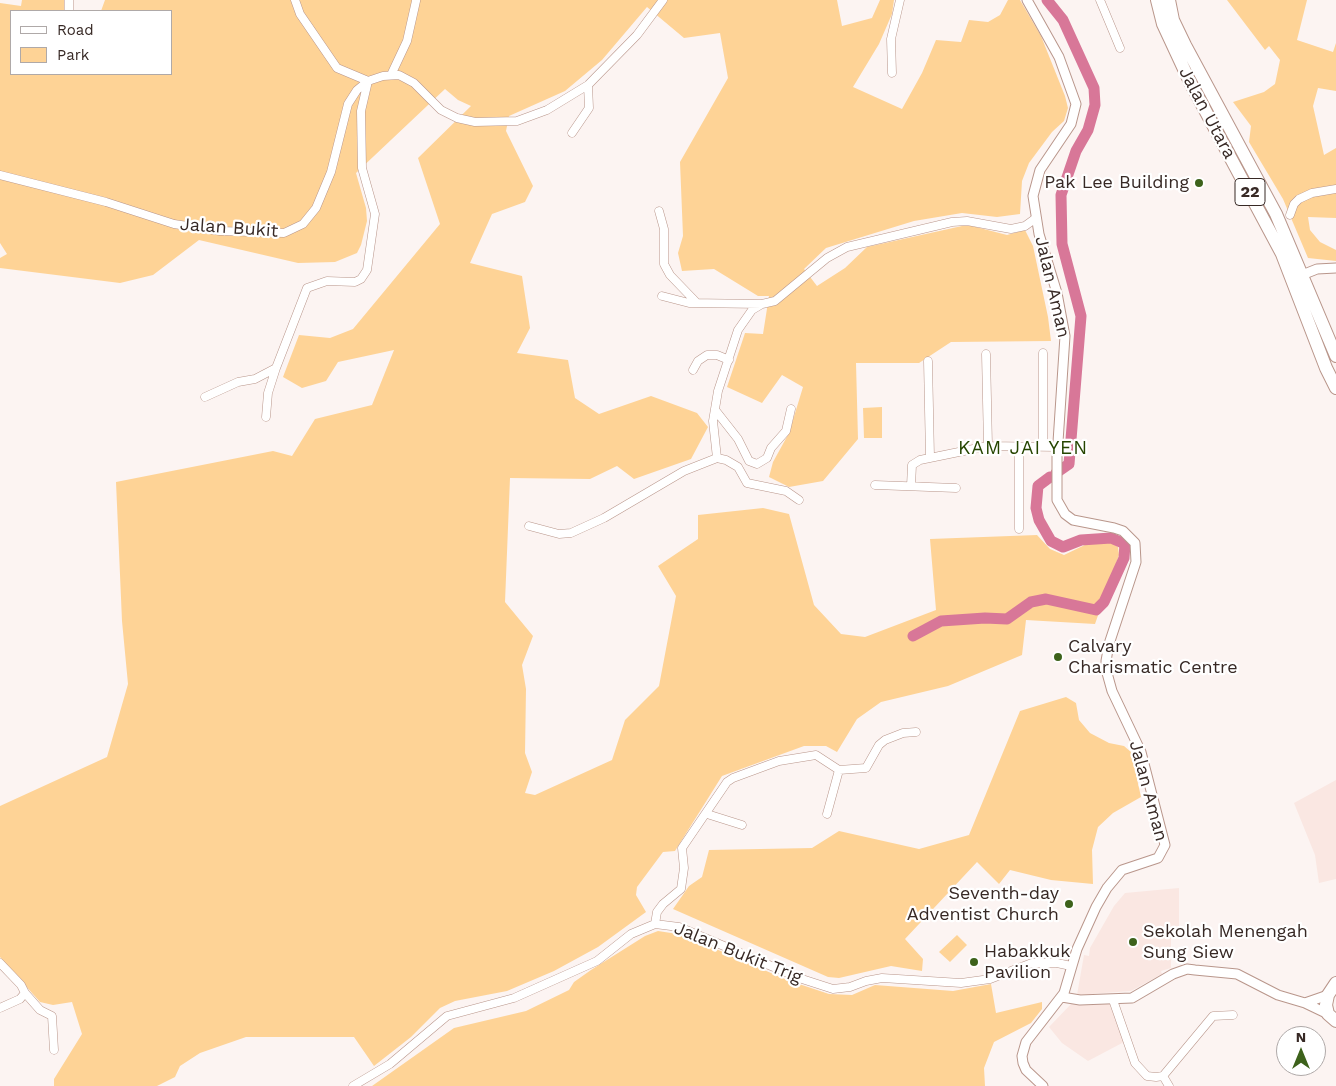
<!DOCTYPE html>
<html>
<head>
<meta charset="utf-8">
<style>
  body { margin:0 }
  #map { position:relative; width:1336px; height:1086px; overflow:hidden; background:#fcf4f2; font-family:"Work Sans",sans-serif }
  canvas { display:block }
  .legend { position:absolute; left:10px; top:10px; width:162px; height:65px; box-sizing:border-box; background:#fff; border:1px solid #afa9a8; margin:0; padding:6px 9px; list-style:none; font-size:15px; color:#372925 }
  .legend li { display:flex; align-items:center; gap:10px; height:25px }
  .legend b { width:25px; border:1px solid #afa9a8 }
  .north { position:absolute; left:1276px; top:1026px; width:50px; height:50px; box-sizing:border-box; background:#fff; border:1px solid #afa9a8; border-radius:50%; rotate:0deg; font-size:14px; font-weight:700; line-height:20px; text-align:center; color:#372925 }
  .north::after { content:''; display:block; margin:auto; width:18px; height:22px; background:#3d621b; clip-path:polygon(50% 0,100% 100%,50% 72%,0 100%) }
</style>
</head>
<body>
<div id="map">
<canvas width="1336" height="1086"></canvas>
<ul class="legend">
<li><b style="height:6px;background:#fff"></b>Road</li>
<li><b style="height:14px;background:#fed396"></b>Park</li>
</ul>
<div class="north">N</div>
</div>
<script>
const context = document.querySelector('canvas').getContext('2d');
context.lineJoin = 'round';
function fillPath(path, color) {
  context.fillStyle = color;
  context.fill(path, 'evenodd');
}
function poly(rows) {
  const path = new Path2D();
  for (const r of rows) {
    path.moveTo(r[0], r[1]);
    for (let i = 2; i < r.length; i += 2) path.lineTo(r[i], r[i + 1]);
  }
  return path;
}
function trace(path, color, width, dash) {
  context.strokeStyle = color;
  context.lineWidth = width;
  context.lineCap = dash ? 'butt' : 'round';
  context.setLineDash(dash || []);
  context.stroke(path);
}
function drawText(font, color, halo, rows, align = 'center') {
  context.font = font + ' "Work Sans",sans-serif';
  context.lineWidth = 4.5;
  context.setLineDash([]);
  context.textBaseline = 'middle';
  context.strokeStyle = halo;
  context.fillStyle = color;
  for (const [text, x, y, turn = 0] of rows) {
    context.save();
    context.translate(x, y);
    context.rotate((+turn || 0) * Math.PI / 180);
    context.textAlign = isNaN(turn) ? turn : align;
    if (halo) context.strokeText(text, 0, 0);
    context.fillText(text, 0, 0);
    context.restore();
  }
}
fillPath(poly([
  [1336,780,1336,879,1319,883,1315,855,1294,803],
  [1179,888,1179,935,1171,936,1171,968,1161,971,1162,974,1131,991,1090,994,1089,996,1077,995,1084,955,1089,956,1090,948,1114,906,1125,893],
  [1107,1002,1110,1004,1124,1042,1088,1061,1062,1043,1049,1027,1072,1003]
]), '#fae7e2');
fillPath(poly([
  [22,0,64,0,64,11,11,11,11,74,171,74,171,11,101,11,105,0,837,0,842,26,872,18,880,0,894,0,892,14,879,44,853,87,902,109,922,73,936,40,961,42,969,20,988,22,1000,15,1008,0,1020,0,1041,36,1065,96,1068,108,1064,121,1052,132,1029,163,1022,181,1020,214,997,217,962,213,914,221,826,248,804,269,817,286,845,268,867,247,962,226,972,226,1007,235,1025,230,1033,246,1048,317,1051,341,951,342,919,363,856,363,858,439,823,481,789,487,769,477,773,462,789,433,803,387,782,375,762,403,727,387,745,333,763,334,769,296,758,296,714,269,682,271,678,253,683,236,680,162,728,78,720,33,684,38,647,7,602,60,565,91,509,116,506,131,533,186,525,202,492,214,470,263,522,276,530,328,517,353,568,360,575,398,599,414,651,396,697,413,708,427,691,459,634,479,617,466,590,479,510,478,505,602,533,636,522,665,526,689,525,753,532,772,525,793,535,795,612,760,625,720,659,686,676,596,658,566,698,539,698,515,763,508,789,514,814,605,841,634,865,637,936,610,930,539,1037,535,1050,549,1064,555,1091,542,1110,542,1118,547,1119,555,1095,624,1026,620,1022,655,948,686,881,702,857,719,837,752,826,746,804,746,722,776,675,851,663,852,637,887,636,895,646,912,598,947,554,971,507,991,455,1001,440,1008,411,1037,374,1066,354,1037,246,1037,200,1053,180,1066,175,1077,157,1086,54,1086,54,1079,82,1034,72,1002,53,1005,40,1002,0,957,0,806,107,757,128,684,122,621,116,482,273,451,292,456,315,419,372,405,394,350,338,362,326,381,302,388,283,377,299,335,330,338,353,329,440,224,418,158,471,106,458,100,445,89,356,173,366,208,367,221,361,245,357,253,335,262,298,263,199,240,153,275,120,283,0,268,0,258,7,254,0,243,0,3,21,6],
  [1227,0,1307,0,1297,40,1333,52,1336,43,1336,91,1318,88,1313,106,1324,155,1336,148,1336,218,1308,217,1310,230,1320,242,1336,250,1336,261,1308,258,1283,199,1249,142,1251,126,1233,102,1264,92,1275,84,1280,60,1269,46,1265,50],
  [882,407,882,438,864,438,863,408],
  [1066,697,1076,703,1079,720,1090,733,1109,743,1124,746,1131,752,1141,797,1113,813,1098,827,1092,850,1093,884,1051,880,1010,870,999,884,977,862,905,939,923,959,922,971,891,966,839,978,828,977,673,909,689,886,702,877,709,850,812,848,839,831,919,849,969,835,1020,711],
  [658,931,684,935,787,980,829,994,852,995,875,985,953,991,991,984,996,1013,1042,1002,1042,1009,1031,1023,994,1042,984,1068,985,1086,372,1086,454,1028,526,1011,569,990,574,982,591,970,645,936],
  [957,935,967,945,950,962,939,952]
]), '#fed396');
trace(poly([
  [1047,0,1063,20,1094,88,1095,105,1088,130,1076,151,1061,195,1062,244,1081,316,1069,464,1056,473],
  [913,636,941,621,985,618,1007,619,1031,602,1046,599,1096,610,1104,602,1124,558,1125,544,1111,538,1081,540,1063,547,1051,541,1039,520,1036,508,1038,486,1050,477]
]), '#d87798', 11);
const minor = poly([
  [1100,0,1120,48],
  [69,10,69,0],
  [892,73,891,39,900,0],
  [391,75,407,41,416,1],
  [572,133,589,108,588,85],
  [0,175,106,202,174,224,220,231,284,233,303,224,316,208,331,172,348,104,357,90,368,81,383,76,399,75,414,83,441,110,457,118,475,122,517,121,547,110,588,85,637,35,663,0],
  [659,211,664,229,664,264,670,275,696,302],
  [1290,215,1294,204,1299,199,1312,193,1336,189],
  [662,296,689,303,762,304,775,301,827,258,847,247,952,222,967,221,1011,229,1025,226,1036,218],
  [1043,353,1043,447],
  [986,354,988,446],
  [928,361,930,457],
  [693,370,698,361,707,355,717,355,729,360],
  [205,397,238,382,255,379,276,368,307,288,327,281,355,282,361,279,367,270,375,214,362,168,361,111,368,81,337,68,300,14,295,0],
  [716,411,738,439,749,461,757,464,767,458,771,448,786,431,791,409],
  [266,417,268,393,276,368],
  [717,458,713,421,718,391,738,330,752,310,762,304],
  [875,485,956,488],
  [911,486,912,465,920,460,988,446,1058,447],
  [529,526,559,534,571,533,604,518,684,471,717,458,726,460,738,467,747,483,786,491,799,500],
  [1019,529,1019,447],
  [839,770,866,768,879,745,885,740,903,733,916,732],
  [707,814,742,825],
  [655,924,657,912,663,904,681,889,684,868,682,848,727,782,733,778,779,761,816,755,839,770,827,814],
  [0,963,21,985,25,993,20,999,0,1008],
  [25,993,40,1010,52,1016,54,1050],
  [1113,1000,1135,1063,1147,1076,1156,1077,1163,1076,1213,1016,1233,1015],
  [1163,1076,1169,1086],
  [353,1086,390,1064,447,1016,514,998,597,961,631,934,655,924,679,927,802,979,833,989,850,987,866,981,882,978,961,983,990,979,1032,963,1057,963,1071,966]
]);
const tertiary = poly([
  [1027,0,1059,57,1076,104,1071,124,1040,170,1033,196,1039,234,1057,293,1065,336,1057,457,1057,500,1065,514,1073,520,1114,528,1123,531,1135,543,1136,562,1109,644,1106,661,1107,673,1112,691,1141,752,1165,845,1158,858,1122,870,1107,888,1096,907,1077,949,1064,993,1026,1042,1022,1056,1023,1063,1026,1070,1043,1086],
  [1302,275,1317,269,1336,268],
  [1062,997,1080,1000,1132,998,1173,974,1187,969,1195,970,1237,974,1278,995,1305,1003,1328,1014],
  [1305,1003,1328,995]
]);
const trunk = poly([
  [1157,0,1163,24,1190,82,1282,254,1326,368,1336,388],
  [1169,0,1173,20,1185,45,1276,214,1336,356],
  [1336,983,1328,995,1326,1005,1328,1014,1336,1021]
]);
trace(minor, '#b9968b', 9);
trace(tertiary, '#b9968b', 11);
trace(trunk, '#b9968b', 14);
trace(minor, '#fff', 8);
trace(tertiary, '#fff', 9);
trace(trunk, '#fff', 12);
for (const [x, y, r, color] of [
  [1199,183,5,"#3d621b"],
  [1058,657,5,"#3d621b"],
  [1069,904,5,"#3d621b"],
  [1133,942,5,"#3d621b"],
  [974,962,5,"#3d621b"]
]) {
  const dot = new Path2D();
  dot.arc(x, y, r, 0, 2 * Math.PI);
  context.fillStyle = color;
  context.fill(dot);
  trace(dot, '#fff', 2);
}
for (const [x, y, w] of [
  [1250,192,30]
]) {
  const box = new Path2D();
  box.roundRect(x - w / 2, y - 13.5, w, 27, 4);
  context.fillStyle = '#fff';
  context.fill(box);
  trace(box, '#372925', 1);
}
drawText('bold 16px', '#372925', null, [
  ["22",1250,192]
]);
drawText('18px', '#372925', '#fff', [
  ["Jalan Utara",1207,113,62],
  ["Jalan Bukit",229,228,4],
  ["Jalan Aman",1052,287,77],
  ["Jalan Aman",1148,791,75],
  ["Jalan Bukit Trig",738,953,22]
]);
drawText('18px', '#372925', '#fff', [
  ["Pak Lee Building",1189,183,"right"],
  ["Calvary",1068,647],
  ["Charismatic Centre",1068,668],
  ["Seventh-day",1059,894,"right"],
  ["Adventist Church",1059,915,"right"],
  ["Sekolah Menengah",1143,932],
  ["Sung Siew",1143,953],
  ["Habakkuk",984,952],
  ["Pavilion",984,973]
], 'left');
context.letterSpacing = '1px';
drawText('19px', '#254500', '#fff', [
  ["KAM JAI YEN",1023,448]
]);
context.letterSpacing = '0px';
</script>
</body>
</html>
